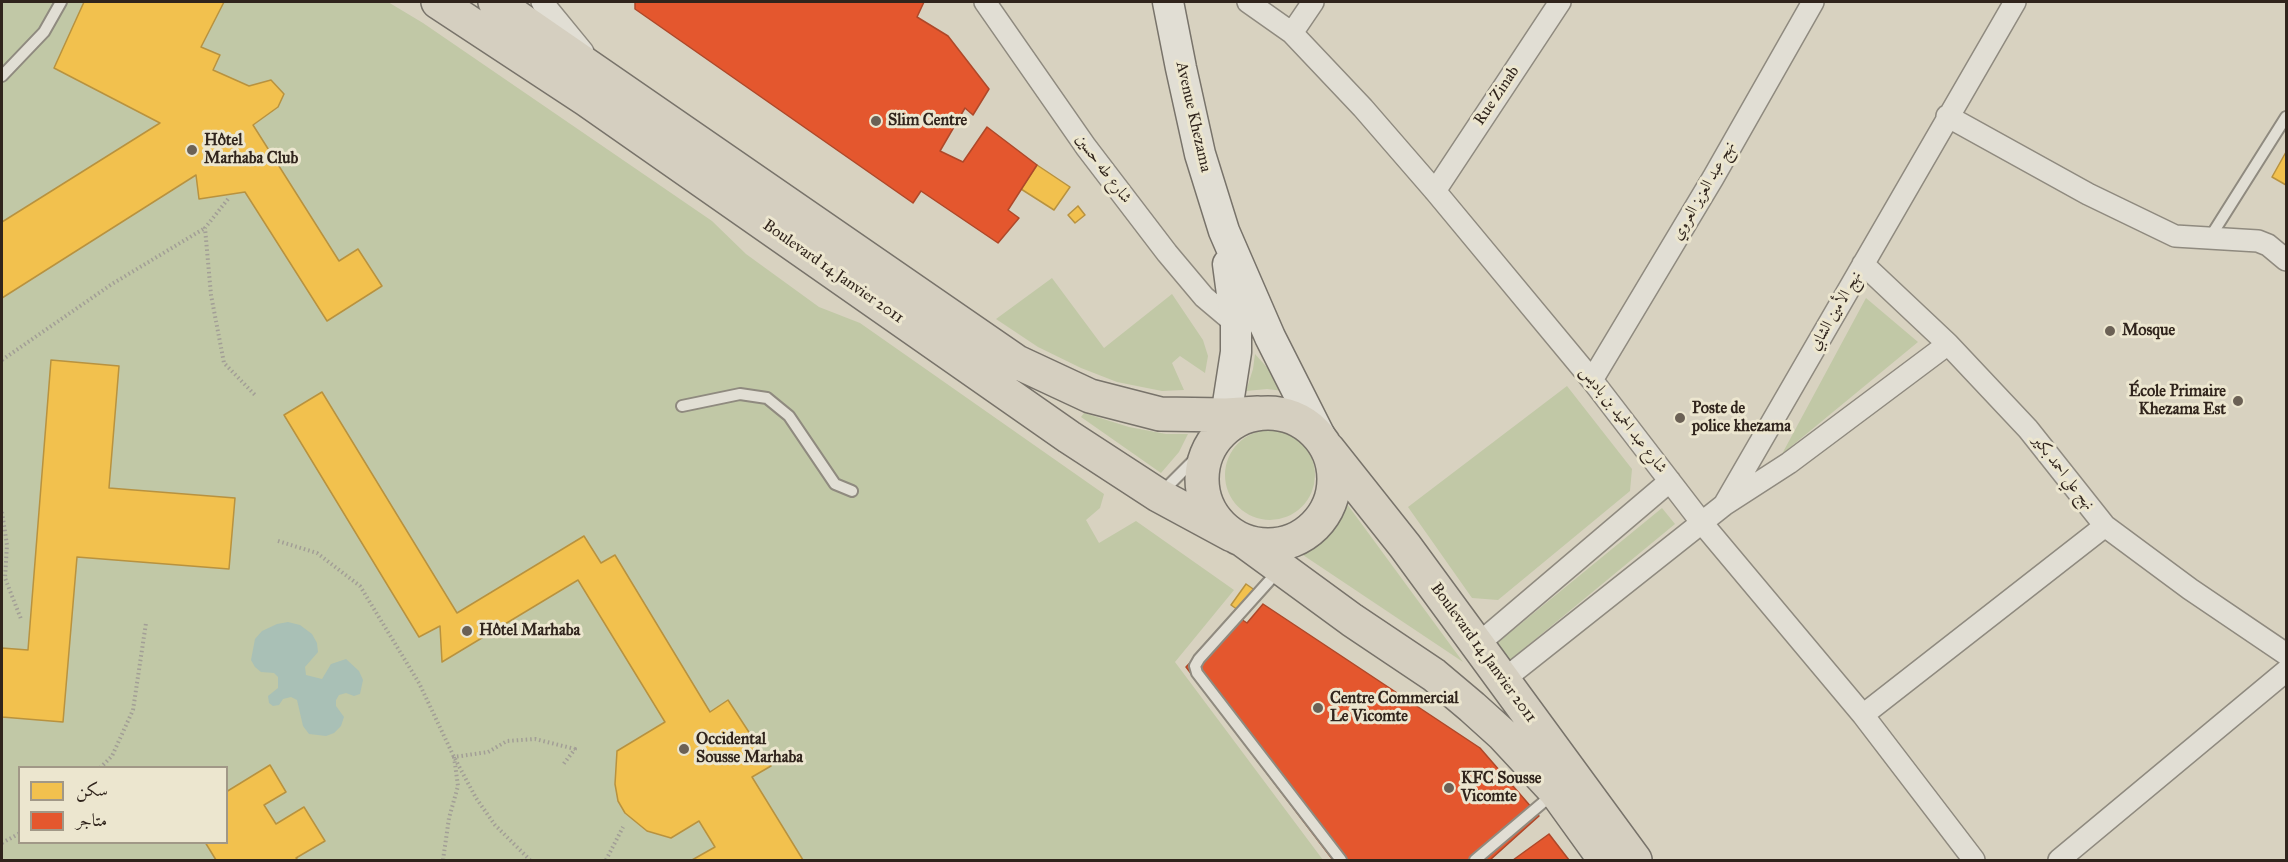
<!DOCTYPE html>
<html>
<head>
<meta charset="utf-8">
<style>
  body { margin:0 }
  #map { position:relative; width:2288px; height:862px; overflow:hidden; background:#d8d2c0; font-family:"IM FELL Great Primer",Amiri,serif }
  canvas { display:block }
  .frame { position:absolute; inset:0; border:3px solid #30241c; pointer-events:none }
  .legend { position:absolute; left:18px; top:766px; width:210px; height:78px; box-sizing:border-box; background:#ece6cf; border:2px solid #a19887; margin:0; padding:8px 10px; list-style:none; font-size:18px; color:#30241c }
  .legend li { display:flex; align-items:center; gap:12px; height:30px }
  .legend b { width:30px; border:2px solid #a19887 }
</style>
</head>
<body>
<div id="map">
<canvas width="2288" height="862"></canvas>
<div class="frame"></div>
<ul class="legend">
<li><b style="height:16px;background:#f2c14e"></b>سكن</li>
<li><b style="height:16px;background:#e4572e"></b>متاجر</li>
</ul>
</div>
<script>
const context = document.querySelector('canvas').getContext('2d');
context.lineJoin = 'round';
function fillPath(path, color) {
  context.fillStyle = color;
  context.fill(path, 'evenodd');
}
function poly(rows) {
  const path = new Path2D();
  for (const r of rows) {
    if (r.length === 3) {
      path.moveTo(r[0] + r[2], r[1]);
      path.arc(r[0], r[1], r[2], 0, 2 * Math.PI);
      continue;
    }
    path.moveTo(r[0], r[1]);
    for (let i = 2; i < r.length; i += 2) path.lineTo(r[i], r[i + 1]);
  }
  return path;
}
function trace(path, color, width, dash) {
  context.strokeStyle = color;
  context.lineWidth = width;
  context.lineCap = dash ? 'butt' : 'round';
  context.setLineDash(dash || []);
  context.stroke(path);
}
function drawText(font, color, halo, rows, align = 'center') {
  context.font = font + ' "IM FELL Great Primer",Amiri,serif';
  context.lineWidth = 6;
  context.setLineDash([]);
  context.textBaseline = 'middle';
  context.strokeStyle = halo;
  context.fillStyle = color;
  for (const [text, x, y, turn = 0] of rows) {
    context.save();
    context.translate(x, y);
    context.rotate((+turn || 0) * Math.PI / 180);
    context.textAlign = isNaN(turn) ? turn : align;
    if (halo) context.strokeText(text, 0, 0);
    context.fillText(text, 0, 0);
    context.restore();
  }
}
fillPath(poly([
  [2,2,388,2,423,23,712,221,746,254,819,307,860,323,1104,494,1100,508,1086,520,1099,543,1136,521,1234,590,1175,662,1323,860,2,860],
  [20,768,226,768,226,842,20,842],
  [1052,278,1104,348,1172,294,1203,340,1208,356,1205,373,1180,356,1172,363,1184,390,1162,391,1117,382,1081,368,1038,347,996,319],
  [1866,298,1918,342,1782,454],
  [1255,354,1272,373,1284,391,1267,389,1246,391,1253,369],
  [1567,386,1632,469,1630,491,1498,600,1472,598,1408,507],
  [1084,413,1129,427,1166,434,1188,434,1179,452,1161,473,1081,417],
  [1270,475,45],
  [1347,504,1463,662,1297,551,1312,545,1328,532],
  [1662,508,1675,524,1510,660,1496,644]
]), '#c1c8a6');
fillPath(poly([
  [288,622,300,625,312,634,317,643,318,652,305,667,306,675,322,679,331,664,346,659,359,671,363,680,360,694,354,696,346,693,339,695,336,700,336,706,344,717,341,726,334,733,326,736,309,734,303,726,297,700,291,697,283,699,279,705,273,706,269,703,268,696,278,688,278,677,274,673,261,672,255,667,251,660,255,639,262,631,277,624]
]), '#a9c0b6');
const homes = poly([
  [84,2,224,2,201,47,220,55,213,70,249,86,271,80,284,94,278,107,253,125,339,261,358,249,382,286,327,321,245,192,199,199,196,175,2,298,2,222,160,123,54,68,84,2],
  [2286,152,2286,185,2272,177,2286,152],
  [1037,165,1070,187,1054,210,1021,189,1037,165],
  [1078,206,1085,215,1075,223,1068,215,1078,206],
  [51,360,119,366,109,488,235,498,229,569,77,557,63,722,2,717,2,648,28,650,51,360],
  [322,392,457,613,584,536,601,563,615,555,710,712,728,700,771,766,752,777,803,860,692,860,715,847,699,821,671,838,647,831,625,813,618,801,615,784,617,751,665,722,578,580,442,662,440,626,419,637,284,415,322,392],
  [1246,584,1259,593,1245,615,1231,605,1246,584],
  [270,765,286,792,264,805,276,824,304,807,325,841,296,858,298,860,216,860,205,842,226,842,226,792,270,765]
]);
fillPath(homes, '#f2c14e');
trace(homes, '#b8923f', 1.5);
const shops = poly([
  [635,2,924,2,917,17,948,36,989,89,973,115,965,108,940,151,963,162,987,127,1037,165,1008,210,1019,218,998,243,921,191,913,203,635,9,635,2],
  [1263,604,1480,748,1539,816,1490,860,1333,860,1186,667,1235,615,1247,623,1263,604],
  [1549,834,1569,860,1513,860,1549,834]
]);
fillPath(shops, '#e4572e');
trace(shops, '#ae4829', 1.5);
const service = poly([
  [2,76,44,32,61,2],
  [2209,239,2286,117],
  [682,406,740,394,767,398,789,416,835,484,852,491],
  [1161,493,1216,438],
  [1279,570,1199,659,1195,666,1197,673,1341,860],
  [1475,860,1553,794]
]);
const minor = poly([
  [542,2,583,52],
  [985,2,1086,147,1167,253,1204,297,1236,324,1242,327],
  [1248,2,1292,33,1363,108,1435,191,1592,380,1702,523,1863,715,1974,860],
  [1292,33,1313,2],
  [1947,116,2088,194,2175,236,2258,241,2268,245,2286,260],
  [1435,191,1560,2],
  [1863,264,1948,344,2028,429,2105,526,2190,589,2286,654],
  [1592,380,1713,178,1813,2],
  [1724,505,2015,2],
  [1477,645,1670,481],
  [1502,681,1724,505,1789,463,1948,344],
  [1863,715,2105,526],
  [2059,860,2286,671]
]);
const secondary = poly([
  [1168,2,1181,68,1200,154,1224,231,1270,337,1321,438],
  [1224,429,1236,352,1236,324,1228,264]
]);
const primary = poly([
  [438,2,587,100,1069,437,1158,495,1232,535],
  [495,2,1017,362,1090,396,1160,414,1226,415,1258,413],
  [1268,479,66],
  [1328,449,1405,546,1635,860],
  [1244,541,1352,620,1434,675,1472,707,1503,735,1556,792,1605,860]
]);
trace(service, '#8f8a7f', 14);
trace(minor, '#8f8a7f', 24);
trace(secondary, '#78736a', 33);
trace(primary, '#78736a', 36);
trace(poly([
  [228,199,205,228,211,295,224,363,255,395],
  [2,360,112,284,205,228],
  [2,512,7,545,5,578,21,619],
  [278,541,317,553,360,586,419,683,454,757,476,798,495,825,530,860],
  [100,768,112,756,133,710,146,623],
  [2,843,20,833],
  [443,860,449,818,458,786,454,757,488,752,507,741,535,739,575,749,562,766],
  [606,860,623,827]
]), '#a29e96', 4, [1.5, 3]);
trace(service, '#e1ded4', 10);
trace(minor, '#e1ded4', 21);
trace(secondary, '#e1ded4', 30);
trace(primary, '#d5cfc0', 33);
for (const [x, y, r, color] of [
  [876,121,6,"#6b6155"],
  [192,150,6,"#6b6155"],
  [2110,331,6,"#6b6155"],
  [2238,401,6,"#6b6155"],
  [1680,418,6,"#6b6155"],
  [467,631,6,"#6b6155"],
  [1318,708,6,"#6b6155"],
  [684,749,6,"#6b6155"],
  [1449,788,6,"#6b6155"]
]) {
  const dot = new Path2D();
  dot.arc(x, y, r, 0, 2 * Math.PI);
  context.fillStyle = color;
  context.fill(dot);
  trace(dot, '#ece6cf', 2);
}
drawText('16px', '#30241c', '#ece6cf', [
  ["Rue Zinab",1497,96,-56],
  ["Avenue Khezama",1193,117,77],
  ["شارع طه حسين",1103,169,53],
  ["نهج عبد العزيز العروي",1704,191,-60],
  ["Boulevard 14 Janvier 2011",833,272,35],
  ["نهج الأمين الشابي",1836,311,-60],
  ["شارع عبد الحميد بن باديس",1623,420,52],
  ["نهج علي احمد بكير",2063,473,52],
  ["Boulevard 14 Janvier 2011",1483,653,54]
]);
drawText('bold 16px', '#30241c', '#ece6cf', [
  ["Slim Centre",888,121],
  ["Hôtel",204,141],
  ["Marhaba Club",204,159],
  ["Mosque",2122,331],
  ["École Primaire",2226,392,"right"],
  ["Khezama Est",2226,410,"right"],
  ["Poste de",1692,409],
  ["police khezama",1692,427],
  ["Hôtel Marhaba",479,631],
  ["Centre Commercial",1330,699],
  ["Le Vicomte",1330,717],
  ["Occidental",696,740],
  ["Sousse Marhaba",696,758],
  ["KFC Sousse",1461,779],
  ["Vicomte",1461,797]
], 'left');
</script>
</body>
</html>
